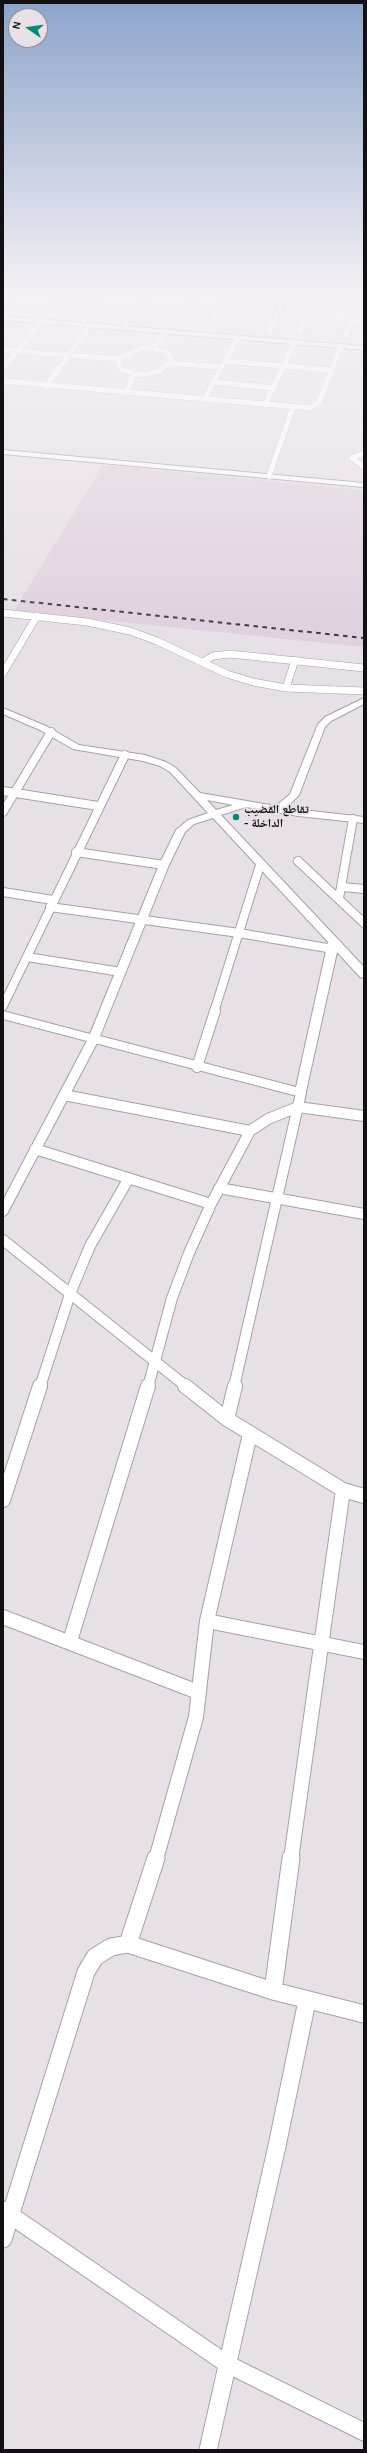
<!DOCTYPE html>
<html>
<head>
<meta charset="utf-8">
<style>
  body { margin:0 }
  #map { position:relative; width:367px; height:2453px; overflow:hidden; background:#e7e0e7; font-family:Karla,sans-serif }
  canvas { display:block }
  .frame { position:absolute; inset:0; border:4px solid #121012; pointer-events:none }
  .north { position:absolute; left:8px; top:8px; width:40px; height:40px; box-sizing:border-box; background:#e7e0e7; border:1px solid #928d92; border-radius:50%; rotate:283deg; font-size:11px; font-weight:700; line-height:16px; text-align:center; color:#121012 }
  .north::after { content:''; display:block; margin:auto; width:14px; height:18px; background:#028c73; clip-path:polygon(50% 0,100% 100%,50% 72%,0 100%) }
</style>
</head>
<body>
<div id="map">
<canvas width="367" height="2453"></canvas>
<div class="frame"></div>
<div class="north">N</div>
</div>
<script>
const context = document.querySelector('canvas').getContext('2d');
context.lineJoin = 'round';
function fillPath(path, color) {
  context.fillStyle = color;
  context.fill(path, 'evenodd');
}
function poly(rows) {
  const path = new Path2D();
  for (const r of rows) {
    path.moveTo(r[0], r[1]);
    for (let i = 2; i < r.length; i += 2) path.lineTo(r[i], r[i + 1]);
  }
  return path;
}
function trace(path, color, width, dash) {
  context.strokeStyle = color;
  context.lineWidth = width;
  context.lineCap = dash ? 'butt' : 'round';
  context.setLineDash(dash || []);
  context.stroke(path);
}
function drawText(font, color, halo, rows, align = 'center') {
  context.font = font + ' Karla,"Noto Naskh Arabic",sans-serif';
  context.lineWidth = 4;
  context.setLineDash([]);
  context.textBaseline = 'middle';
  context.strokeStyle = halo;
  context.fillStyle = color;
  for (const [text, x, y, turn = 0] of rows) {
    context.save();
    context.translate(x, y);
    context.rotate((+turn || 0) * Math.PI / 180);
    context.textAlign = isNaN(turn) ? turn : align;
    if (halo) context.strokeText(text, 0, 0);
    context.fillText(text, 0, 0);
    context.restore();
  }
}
fillPath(poly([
  [103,465,364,490,364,647,14,611]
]), '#dfd1de');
const minorFar5 = poly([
  [89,289,144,294],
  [147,290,283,301],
  [285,296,364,303],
  [61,298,98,301],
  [3,304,16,289],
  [307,316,364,321],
  [213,319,228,296],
  [80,325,107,289],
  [123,328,147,290],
  [269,332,285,296],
  [300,332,318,289],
  [346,336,363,289],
  [143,348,153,348,167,353,171,357,170,363,159,371,143,375,121,370,118,359,143,348],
  [153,348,165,332],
  [3,350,118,359],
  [225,361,331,370],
  [170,363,222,367],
  [3,369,67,289],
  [3,381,310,408,319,402,341,346],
  [214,382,274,388],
  [46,386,90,326],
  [125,393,134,375],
  [204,400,238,337],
  [265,405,295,342],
  [364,453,352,458,364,467],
  [269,476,293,407]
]);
const minorFar4 = poly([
  [3,613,87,622,130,631,157,641,227,674,253,682,286,688,364,691],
  [203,662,213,656,230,654,364,668],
  [3,673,37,616],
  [286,688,295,660]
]);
const minorFar3 = poly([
  [3,791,98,806],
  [3,812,51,732],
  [76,852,164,865],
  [298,861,364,923],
  [343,887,364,889],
  [3,892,53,900],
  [339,898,353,819],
  [50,907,239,933,333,949],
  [27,957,121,972],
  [3,1006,125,755],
  [214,1012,260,865]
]);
const minorFar2 = poly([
  [197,1067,215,1011],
  [64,1095,250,1131],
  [35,1149,211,1204],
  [219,1188,364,1214],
  [3,1211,93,1040],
  [3,1240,187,1387],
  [40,1387,70,1294,90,1246,129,1178],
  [148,1387,172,1298,189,1253,211,1204,250,1131,268,1119,298,1107,364,1116],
  [234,1387,301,1093]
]);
const minorFar1 = poly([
  [185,1386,227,1419,343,1490,364,1496],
  [227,1419,235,1386],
  [3,1500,40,1386],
  [3,1617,198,1692],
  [207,1621,364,1652],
  [70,1641,148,1386],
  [156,1859,196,1717,207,1621,250,1434],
  [291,1859,343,1490]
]);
const minor = poly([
  [128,1944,156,1858],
  [273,1991,291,1858],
  [3,2210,227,2364,364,2432],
  [3,2239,86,1972,95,1957,111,1947,128,1944,273,1991,364,2014],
  [208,2450,277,2146,307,2001]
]);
const tertiary = poly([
  [364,698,364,704,331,721,325,727,299,795,286,808,364,817,364,823,298,816,246,807,221,815,364,967,364,978,360,977,337,952,305,1096,301,1097,3,1019,3,1011,90,1034,159,865,176,830,188,820,208,813,170,772,160,766,143,761,73,749,40,730,3,714,3,708,46,726,79,745,145,755,166,762,176,768,200,793,276,806,290,794,318,724,325,717,364,698],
  [207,800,233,805,216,810,207,800],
  [213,818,328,942,296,1087,100,1036,169,865,185,832,194,824,213,818]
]);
const secondary = poly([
  [3,316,364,346,364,350,3,320,3,316],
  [3,450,364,483,364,487,3,454,3,450]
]);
trace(minorFar5, '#a7a0a6', 6);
trace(minorFar4, '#a7a0a6', 8);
trace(minorFar3, '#a7a0a6', 10);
trace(minorFar2, '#a7a0a6', 12);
trace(minorFar1, '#a7a0a6', 16);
trace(minor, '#a7a0a6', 19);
trace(tertiary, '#a7a0a6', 2);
trace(secondary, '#a7a0a6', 2);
trace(minorFar5, '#fff', 5.5);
trace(minorFar4, '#fff', 7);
trace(minorFar3, '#fff', 8);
trace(minorFar2, '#fff', 10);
trace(minorFar1, '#fff', 14);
trace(minor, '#fff', 17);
fillPath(tertiary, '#fff');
fillPath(secondary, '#fff');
trace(poly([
  [3,599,364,638]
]), '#3c393c', 2, [4.5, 4.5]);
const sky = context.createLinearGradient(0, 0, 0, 633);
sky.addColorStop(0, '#8ca4cb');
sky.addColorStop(0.46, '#f4f1f4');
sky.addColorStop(1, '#f4f1f400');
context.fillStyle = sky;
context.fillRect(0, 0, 367, 633);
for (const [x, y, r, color] of [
  [236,817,4,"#028c73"]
]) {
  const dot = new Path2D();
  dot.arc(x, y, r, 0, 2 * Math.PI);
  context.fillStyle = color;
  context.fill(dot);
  trace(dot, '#e7e0e7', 1.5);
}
drawText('bold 12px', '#121012', '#e7e0e7', [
  ["تقاطع القضيب",244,810],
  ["- الداخلة",244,824]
], 'left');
</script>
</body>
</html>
